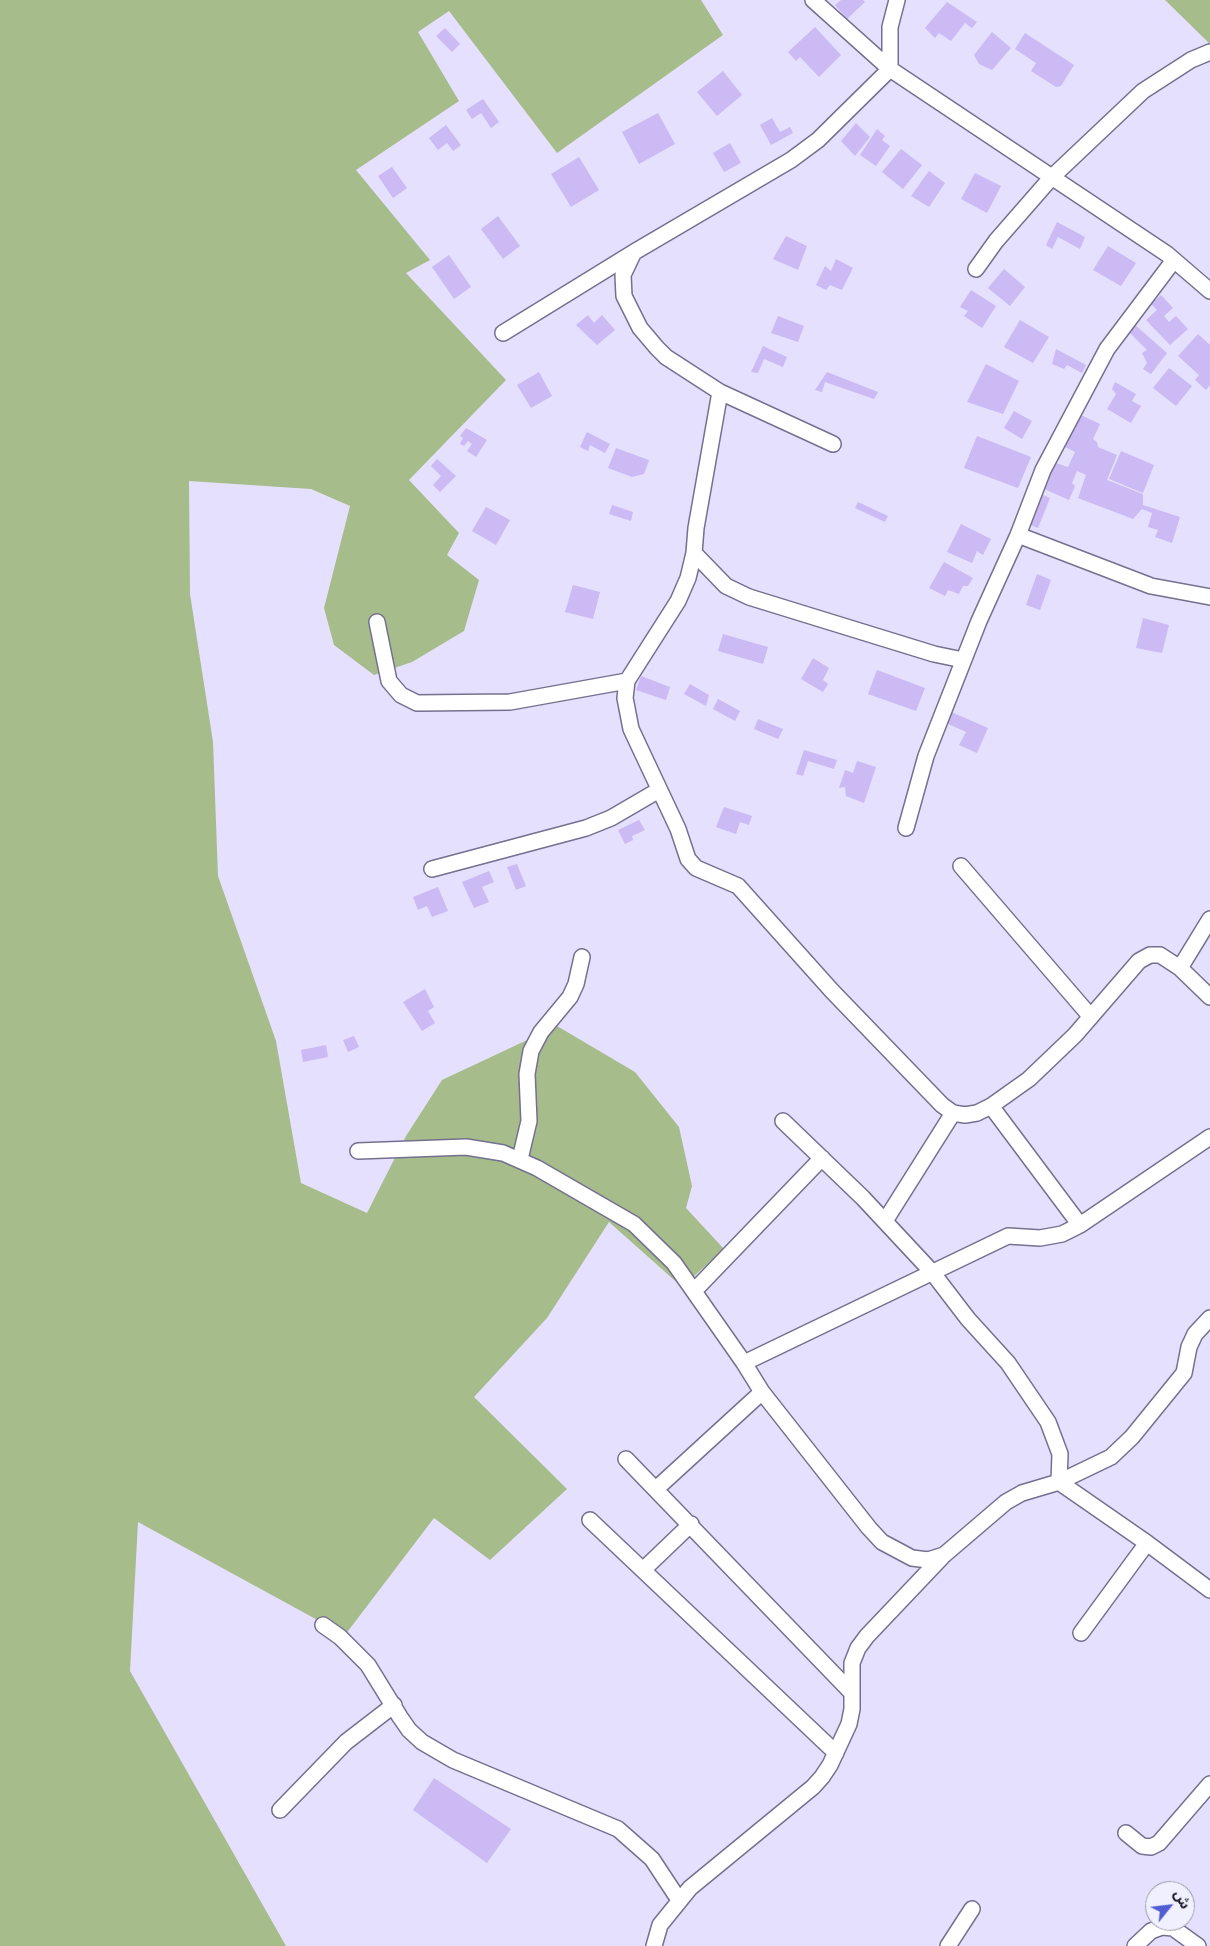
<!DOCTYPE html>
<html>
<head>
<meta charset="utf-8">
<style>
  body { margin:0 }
  #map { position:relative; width:1210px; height:1946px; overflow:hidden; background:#e4e0fd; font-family:Lato,"Noto Sans Arabic",sans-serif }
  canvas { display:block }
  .north { position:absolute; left:1145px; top:1881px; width:50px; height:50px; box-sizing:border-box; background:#f1f0fe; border:1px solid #9b9aa7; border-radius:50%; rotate:61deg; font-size:14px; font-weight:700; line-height:20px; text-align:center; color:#1a1925 }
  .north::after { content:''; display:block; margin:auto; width:18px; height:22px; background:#505dd3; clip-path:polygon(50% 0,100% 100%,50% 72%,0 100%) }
</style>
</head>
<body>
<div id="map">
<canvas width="1210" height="1946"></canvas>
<div class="north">ش</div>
</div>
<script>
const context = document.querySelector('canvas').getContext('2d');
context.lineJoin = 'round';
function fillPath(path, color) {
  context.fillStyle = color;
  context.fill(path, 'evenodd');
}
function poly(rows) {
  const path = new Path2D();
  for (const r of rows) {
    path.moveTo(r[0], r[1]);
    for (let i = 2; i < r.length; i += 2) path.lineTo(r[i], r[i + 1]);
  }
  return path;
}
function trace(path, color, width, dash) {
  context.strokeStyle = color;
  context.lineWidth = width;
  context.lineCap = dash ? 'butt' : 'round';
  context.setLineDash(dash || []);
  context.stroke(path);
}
fillPath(poly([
  [0,0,701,0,723,35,557,153,449,11,418,32,459,101,356,170,430,260,406,273,506,380,409,480,459,533,447,555,479,580,464,631,412,662,374,675,334,645,324,608,350,506,311,489,189,481,190,594,213,742,218,876,276,1041,301,1183,367,1213,406,1136,442,1080,557,1026,635,1072,679,1127,692,1186,686,1208,724,1249,682,1287,609,1222,547,1318,474,1397,567,1489,490,1560,434,1518,345,1635,138,1522,130,1671,286,1946,0,1946],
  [1165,0,1210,0,1210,44]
]), '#a7bc8b');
fillPath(poly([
  [841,0,863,0,865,2,847,19,835,5],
  [947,2,977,22,972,28,965,23,951,41,939,33,935,38,925,28],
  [815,27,841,55,819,77,800,57,796,61,788,52],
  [445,28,460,44,452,52,436,36],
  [992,32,1011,48,992,70,979,64,974,55],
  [1025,33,1074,65,1061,86,1056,87,1031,71,1036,63,1015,49],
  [723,71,742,95,717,116,697,92],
  [483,99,499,122,491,128,481,113,472,119,466,110],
  [658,113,675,144,639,164,622,132],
  [772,118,780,132,790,127,793,133,771,145,760,125],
  [856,123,870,137,855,156,841,141],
  [446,125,461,145,453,151,447,143,438,150,429,138],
  [877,129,885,136,882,140,890,146,876,166,860,155],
  [730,143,741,163,724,172,713,153],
  [901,149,922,165,903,189,882,172],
  [579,157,599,190,571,207,551,174],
  [392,167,407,188,393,198,378,176],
  [929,171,945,183,929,207,911,196],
  [975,173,1001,186,987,213,961,199],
  [498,216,520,246,503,259,481,229],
  [1057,222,1085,237,1080,249,1058,237,1052,249,1046,245],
  [786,236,807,246,798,270,773,259],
  [1108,246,1136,263,1121,286,1093,270],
  [449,255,471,287,454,299,432,267],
  [836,259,853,268,842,290,830,285,826,290,816,285,825,266,831,271],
  [1004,269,1025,287,1010,306,988,288],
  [971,290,996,306,982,328,964,316,968,311,960,307],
  [1161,295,1173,308,1164,316,1169,322,1176,316,1188,329,1170,345,1146,320,1157,310,1151,304],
  [588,315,594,323,602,315,615,330,597,345,576,325],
  [778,316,804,326,798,342,771,333],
  [1020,320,1049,337,1033,363,1004,347],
  [1135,325,1167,353,1151,374,1143,369,1147,363,1142,353,1147,350,1130,333],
  [1198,334,1210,345,1210,385,1206,390,1195,380,1199,375,1178,356],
  [763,346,787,357,783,367,764,359,758,373,751,372],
  [1056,349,1086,365,1082,373,1067,365,1064,369,1052,364],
  [986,364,1019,381,1003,414,967,402],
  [1169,368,1192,386,1176,406,1153,388],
  [539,372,552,396,531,408,517,385],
  [827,372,878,392,874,399,825,382,822,392,815,390],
  [1115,382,1136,394,1132,401,1141,406,1131,423,1107,409,1116,394,1112,389],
  [1014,411,1032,421,1022,439,1004,428],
  [1081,415,1100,424,1093,439,1097,442,1098,447,1117,455,1107,480,1143,494,1143,505,1180,517,1172,543,1155,537,1158,530,1148,527,1152,513,1142,509,1133,519,1078,498,1086,475,1077,471,1072,483,1075,486,1069,500,1042,488,1053,462,1068,467,1075,452,1065,447],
  [466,428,487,440,476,457,467,451,472,444,468,441,464,446,460,444,463,438,460,436],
  [587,432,610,444,605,453,590,445,588,451,580,447],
  [977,436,1031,457,1018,488,964,468],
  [616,448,649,460,644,474,632,477,608,468],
  [1121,451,1154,465,1143,493,1109,479],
  [437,459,456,476,440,492,433,485,441,476,431,466],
  [1041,494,1050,498,1038,528,1028,524],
  [858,502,888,516,885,522,855,508],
  [612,505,633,512,631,521,609,514],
  [486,507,510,520,496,545,472,531],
  [961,524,991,539,983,555,977,551,972,563,947,552],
  [944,562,973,578,968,586,963,586,959,594,948,590,945,596,929,588],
  [1037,574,1051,580,1040,610,1026,605],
  [573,585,600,592,593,619,565,612],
  [1143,618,1169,625,1162,653,1136,648],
  [723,634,768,647,763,664,718,651],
  [813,658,829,668,823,680,828,684,823,692,801,679],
  [877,670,925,688,916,711,868,694],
  [641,676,670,687,666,700,636,690],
  [690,684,709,695,706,706,684,694],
  [718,699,740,711,735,721,713,709],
  [949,711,988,728,977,753,959,745,966,732,944,722],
  [758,719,783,729,778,739,754,729],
  [804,750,837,760,834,769,808,761,803,776,796,774],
  [857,761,876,767,864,803,846,796,845,787,839,788,845,770,853,773],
  [724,807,752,816,749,825,740,822,736,834,716,827],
  [639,820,645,830,632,836,633,840,625,844,618,830],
  [517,864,526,886,516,890,507,867],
  [489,871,494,882,482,887,489,902,474,908,462,882],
  [438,887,448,911,432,917,427,906,418,910,413,897],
  [425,989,434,1007,428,1011,435,1023,422,1031,403,1002],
  [354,1036,359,1047,348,1052,343,1040],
  [326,1045,328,1057,303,1062,301,1050],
  [434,1778,511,1829,487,1863,413,1810]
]), '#cbbaf3');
const minor = poly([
  [813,0,890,69,1167,254,1210,291],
  [633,254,623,275,624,296,640,328,657,348,666,357,720,392,833,444],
  [976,269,996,241,1051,178,1143,91,1191,60,1210,52],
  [503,333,636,251,791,160,818,140,890,69,890,27,897,0],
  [720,392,696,528,694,553,688,578,678,601,627,681,625,698,631,729,678,829,688,859,696,868,738,886,832,991,942,1105,953,1113,965,1115,977,1113,991,1106,1029,1079,1075,1035,1139,961,1150,955,1160,955,1180,968,1210,997],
  [1018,535,1151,586,1210,597],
  [694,553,726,586,749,597,934,654,963,660],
  [377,622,389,681,401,695,417,703,510,702,627,681],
  [906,828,926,756,979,621,1018,535,1043,470,1107,349,1174,260],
  [961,866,1091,1017],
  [432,869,586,828,611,818,659,790],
  [1180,968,1210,919],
  [991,1106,1080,1225],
  [783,1121,863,1198,932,1272,968,1319,1008,1363,1048,1422,1060,1454,1059,1482],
  [358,1151,466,1147,503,1153,537,1168,634,1224,674,1263,744,1363,762,1392,869,1528,882,1542,912,1558,928,1560,944,1555,1006,1502,1022,1493,1059,1482,1111,1457,1132,1437,1184,1373,1189,1347,1195,1334,1210,1318],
  [520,1159,529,1121,527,1074,531,1051,541,1032,570,997,576,984,582,957],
  [885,1221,953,1113],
  [694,1291,822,1158],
  [744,1363,1008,1236,1040,1238,1062,1234,1080,1225,1210,1137],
  [626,1459,852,1693],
  [1059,1482,1147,1543,1210,1590],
  [656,1489,762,1392],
  [590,1520,836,1753],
  [643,1570,691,1524],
  [323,1625,340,1637,368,1665,400,1717,409,1730,422,1742,453,1760,618,1829,652,1859,679,1900],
  [1081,1633,1147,1543],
  [280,1810,346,1742,394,1705],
  [1126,1833,1142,1846,1151,1847,1159,1843,1210,1784],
  [654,1946,660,1925,690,1888,813,1787,822,1777,830,1765,849,1724,852,1709,852,1663,858,1648,867,1636,942,1557],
  [948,1946,972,1909],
  [1135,1946,1151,1931,1162,1927,1173,1928,1198,1946]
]);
trace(minor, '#74708f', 18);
trace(minor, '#fff', 15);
</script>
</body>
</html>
